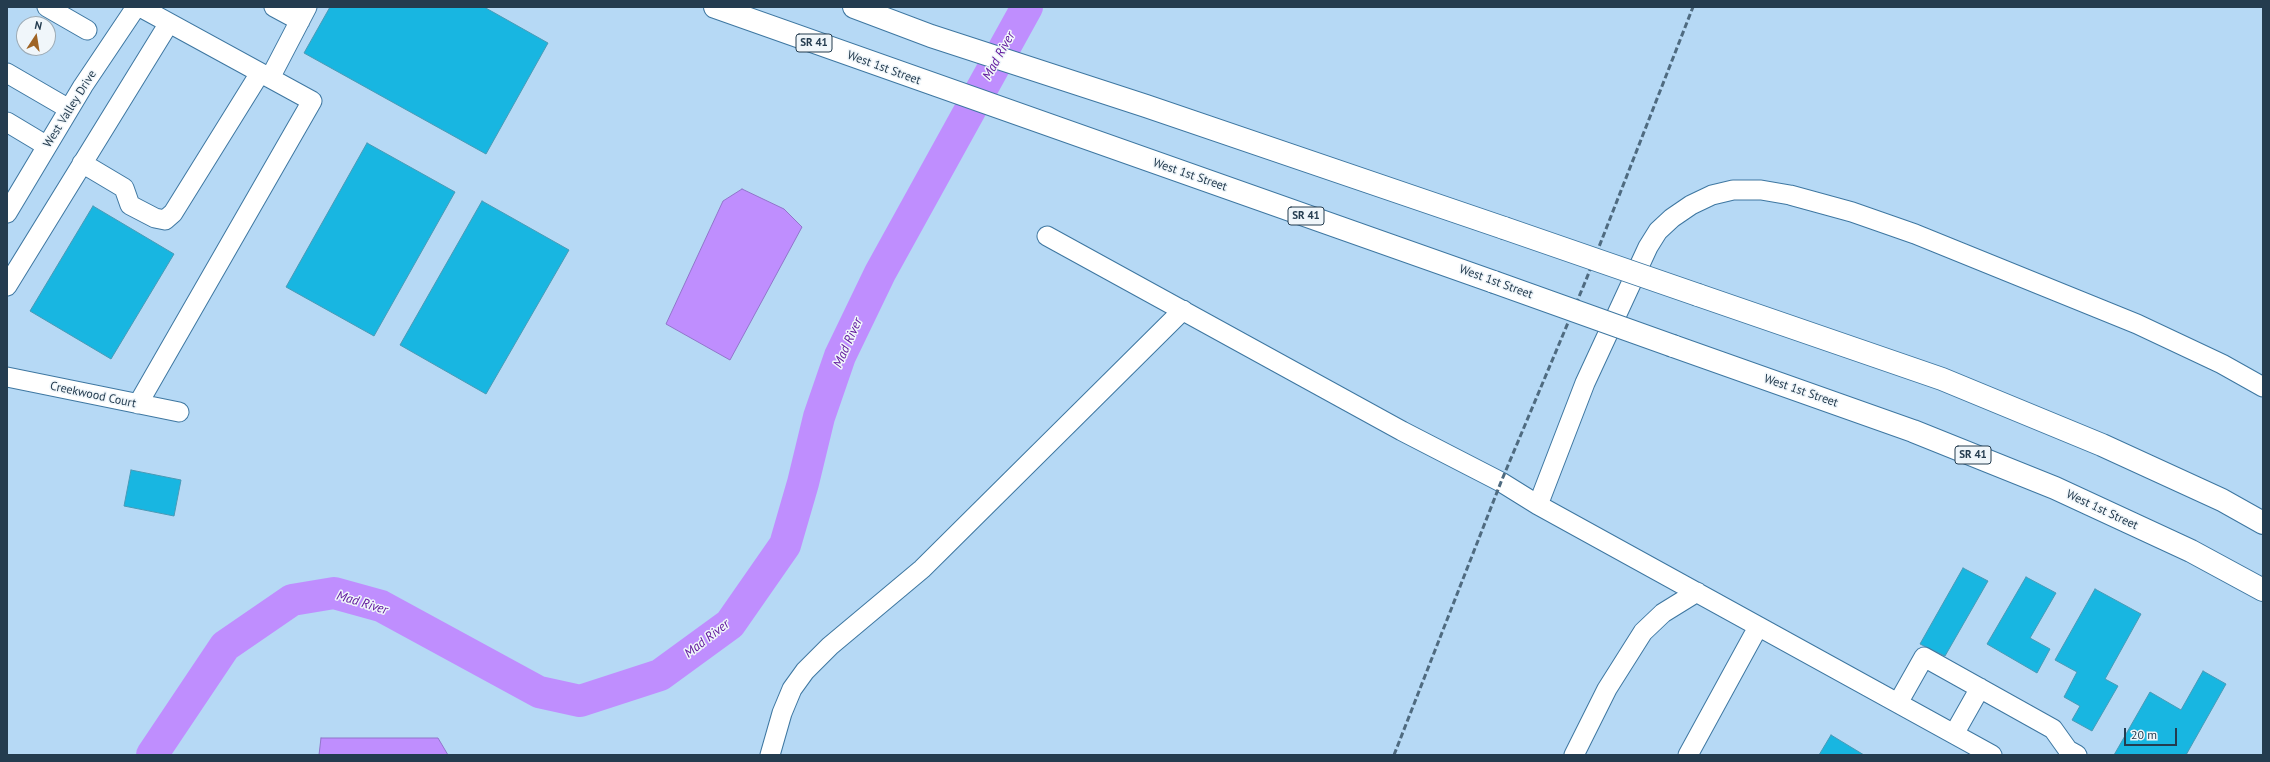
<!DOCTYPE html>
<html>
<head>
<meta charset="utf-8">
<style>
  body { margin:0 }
  #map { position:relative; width:2270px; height:762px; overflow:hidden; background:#b6d9f5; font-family:"PT Sans",sans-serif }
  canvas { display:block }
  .frame { position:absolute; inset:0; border:8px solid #243c4f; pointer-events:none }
  .north { position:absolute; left:16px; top:16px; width:40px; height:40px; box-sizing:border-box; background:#f0f6fa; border:1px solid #9eacb6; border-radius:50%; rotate:12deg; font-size:11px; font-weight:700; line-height:16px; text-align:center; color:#243c4f }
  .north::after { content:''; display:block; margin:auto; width:14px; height:18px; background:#9f6425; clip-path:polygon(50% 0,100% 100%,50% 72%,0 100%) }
  .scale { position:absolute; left:2124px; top:728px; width:53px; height:18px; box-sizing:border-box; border:2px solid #243c4f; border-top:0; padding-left:5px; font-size:12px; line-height:14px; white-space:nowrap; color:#243c4f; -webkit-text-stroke:3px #f0f6fa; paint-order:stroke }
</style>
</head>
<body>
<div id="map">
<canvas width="2270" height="762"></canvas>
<div class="frame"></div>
<div class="north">N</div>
<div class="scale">20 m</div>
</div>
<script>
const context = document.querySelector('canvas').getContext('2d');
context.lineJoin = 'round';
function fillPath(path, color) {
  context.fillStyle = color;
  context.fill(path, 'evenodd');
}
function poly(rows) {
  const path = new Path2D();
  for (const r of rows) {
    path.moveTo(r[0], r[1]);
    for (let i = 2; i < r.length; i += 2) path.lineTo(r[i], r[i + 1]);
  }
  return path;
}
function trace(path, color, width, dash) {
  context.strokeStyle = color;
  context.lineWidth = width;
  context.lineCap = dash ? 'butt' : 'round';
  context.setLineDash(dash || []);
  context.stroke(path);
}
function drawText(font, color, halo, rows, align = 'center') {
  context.font = font + ' "PT Sans",sans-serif';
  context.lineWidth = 3;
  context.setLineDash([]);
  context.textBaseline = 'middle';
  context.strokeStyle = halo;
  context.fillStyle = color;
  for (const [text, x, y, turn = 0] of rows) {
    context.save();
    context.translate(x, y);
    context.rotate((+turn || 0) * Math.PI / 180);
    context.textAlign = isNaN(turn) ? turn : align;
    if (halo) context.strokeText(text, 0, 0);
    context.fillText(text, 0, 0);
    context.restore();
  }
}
const water = poly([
  [742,189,784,209,802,227,730,360,666,324,723,201,742,189],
  [321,738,438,738,448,755,319,755,321,738]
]);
fillPath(water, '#bf8efe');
trace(water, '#9075ca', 1);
trace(poly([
  [152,755,225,646,292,600,334,593,381,606,539,692,580,701,660,675,730,624,785,545,803,483,819,417,840,356,880,273,1027,7]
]), '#bf8efe', 32);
const building = poly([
  [330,7,484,7,548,43,486,154,304,53,330,7],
  [367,143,455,192,374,336,286,287,367,143],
  [482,201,569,250,486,394,400,345,482,201],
  [93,206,174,254,111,359,30,311,93,206],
  [131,470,181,480,174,516,124,506,131,470],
  [1963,568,1988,581,1945,656,1920,644,1963,568],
  [2026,577,2056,593,2030,638,2050,649,2037,673,1987,644,2026,577],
  [2095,589,2141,614,2105,679,2118,686,2092,731,2072,720,2080,706,2064,697,2077,672,2055,660,2095,589],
  [2203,671,2226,684,2186,755,2114,755,2150,692,2181,710,2203,671],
  [1831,735,1864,755,1819,755,1831,735]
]);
fillPath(building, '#18b6e1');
trace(building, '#499ab6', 1);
const minor = poly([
  [47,7,87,30],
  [274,7,300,21],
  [7,73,69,109],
  [270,78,307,7],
  [7,122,47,146],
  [82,163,124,188,130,205,155,218,165,220,173,213,260,73],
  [7,213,83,86,136,7],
  [1047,236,1402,431,1501,482,1538,505,1992,755],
  [7,286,169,23],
  [7,377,179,412],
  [138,404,312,101,140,7],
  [1538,505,1585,383,1648,247,1658,231,1672,218,1691,205,1712,195,1733,190,1761,190,1790,195,1852,212,1915,234,2137,324,2222,364,2263,387],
  [1898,703,1924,657,2053,729,2068,750,2077,755],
  [1954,734,1980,688],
  [770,755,782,713,792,689,805,671,830,646,922,569,1183,310],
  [1574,755,1607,689,1643,632,1663,613,1697,592],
  [1688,755,1758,627]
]);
const major = poly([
  [715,7,1494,282],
  [854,7,931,36,1146,106,1504,228],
  [1698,295,1942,379,2102,445,2222,500,2263,523],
  [1673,346,1913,431,2055,488,2191,551,2263,590]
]);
trace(minor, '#3e77a1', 21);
trace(major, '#3e77a1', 24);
trace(minor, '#fff', 19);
trace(major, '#fff', 22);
trace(poly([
  [1394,755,1501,482,1586,280,1693,7]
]), '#4f6b80', 3, [6, 3]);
const majorBridge = poly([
  [1504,228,1698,295],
  [1494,282,1673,346]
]);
trace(majorBridge, '#3e77a1', 24, []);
trace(majorBridge, '#fff', 22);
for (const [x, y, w] of [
  [814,43,36],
  [1306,216,36],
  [1973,455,36]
]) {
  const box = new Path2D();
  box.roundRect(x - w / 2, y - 9, w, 18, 3);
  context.fillStyle = '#f0f6fa';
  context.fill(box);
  trace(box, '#243c4f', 1);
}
drawText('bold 11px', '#243c4f', null, [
  ["SR 41",814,43],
  ["SR 41",1306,216],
  ["SR 41",1973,455]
]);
drawText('12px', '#243c4f', '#f0f6fa', [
  ["West 1st Street",884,68,20],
  ["West Valley Drive",70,109,-58],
  ["West 1st Street",1190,175,19],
  ["West 1st Street",1496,282,20],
  ["West 1st Street",1801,391,19],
  ["Creekwood Court",93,395,12],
  ["West 1st Street",2102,510,25]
]);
drawText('italic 13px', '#61189d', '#f0f6fa', [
  ["Mad River",999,56,-61],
  ["Mad River",848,343,-66],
  ["Mad River",362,603,17],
  ["Mad River",707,639,-38]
]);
</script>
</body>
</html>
